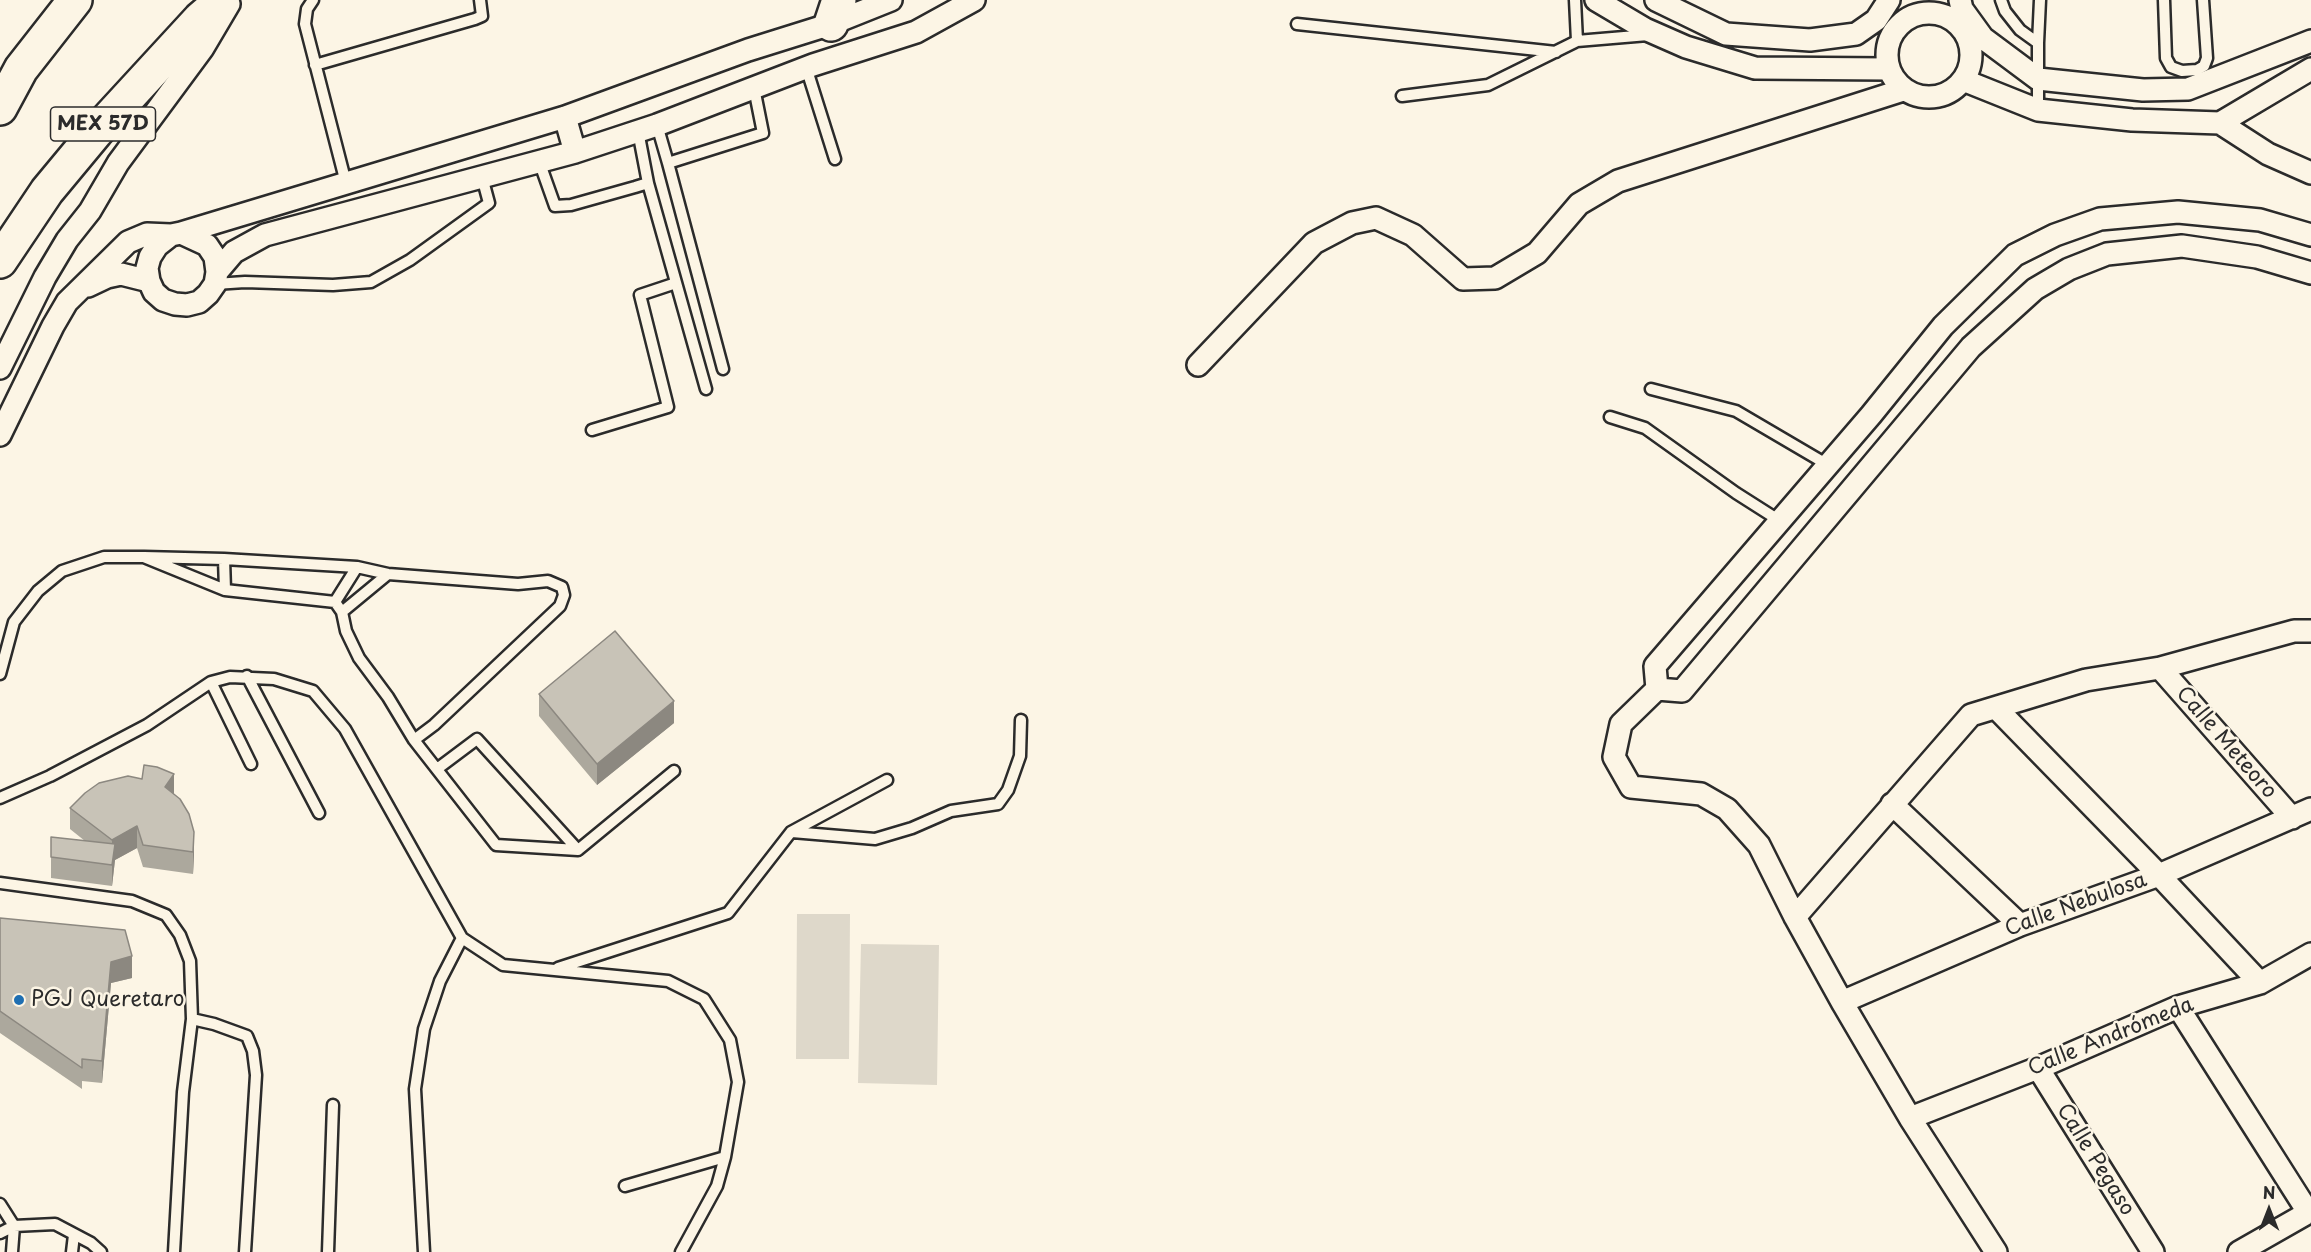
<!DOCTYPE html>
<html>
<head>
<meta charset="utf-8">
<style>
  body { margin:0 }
  #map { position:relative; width:2311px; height:1252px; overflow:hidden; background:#fcf5e5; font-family:"Playpen Sans",sans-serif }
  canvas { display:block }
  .north { position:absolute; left:2239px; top:1180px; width:60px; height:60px; -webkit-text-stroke:4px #fcf5e5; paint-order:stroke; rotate:0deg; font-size:16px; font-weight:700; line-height:24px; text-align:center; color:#2b2b2b }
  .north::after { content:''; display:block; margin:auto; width:21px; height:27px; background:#2b2b2b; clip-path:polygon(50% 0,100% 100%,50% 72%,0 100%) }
</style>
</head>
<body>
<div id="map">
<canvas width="2311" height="1252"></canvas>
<div class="north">N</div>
</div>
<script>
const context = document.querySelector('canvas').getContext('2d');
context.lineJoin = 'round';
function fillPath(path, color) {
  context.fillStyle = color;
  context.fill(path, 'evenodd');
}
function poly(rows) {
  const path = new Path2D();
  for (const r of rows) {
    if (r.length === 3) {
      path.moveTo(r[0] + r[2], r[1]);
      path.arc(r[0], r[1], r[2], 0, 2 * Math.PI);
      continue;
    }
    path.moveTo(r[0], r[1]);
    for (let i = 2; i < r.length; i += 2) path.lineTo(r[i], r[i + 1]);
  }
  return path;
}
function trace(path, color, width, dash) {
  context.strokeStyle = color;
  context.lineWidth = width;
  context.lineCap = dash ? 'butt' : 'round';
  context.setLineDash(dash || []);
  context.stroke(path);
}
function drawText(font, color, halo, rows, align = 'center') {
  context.font = font + ' "Playpen Sans",sans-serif';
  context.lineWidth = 5;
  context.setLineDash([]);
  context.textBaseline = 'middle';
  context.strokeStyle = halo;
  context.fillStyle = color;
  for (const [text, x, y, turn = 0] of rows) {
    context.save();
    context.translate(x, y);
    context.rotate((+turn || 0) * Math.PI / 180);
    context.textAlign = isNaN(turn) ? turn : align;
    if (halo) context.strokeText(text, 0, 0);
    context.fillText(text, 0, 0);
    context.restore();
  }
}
fillPath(poly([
  [797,914,850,914,849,1059,796,1059],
  [861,944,939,945,937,1085,858,1083]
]), '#ded8ca');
const service = poly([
  [313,0,307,9,305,24,346,183],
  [1575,0,1577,41],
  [2001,0,2005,11,2020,30,2038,43,2038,110],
  [2164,0,2166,58,2171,67,2182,71,2197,70,2204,66,2207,58,2203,0],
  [1297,24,1556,52],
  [2038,43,2040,0],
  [315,65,475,19,482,16,480,0],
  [806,67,835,159],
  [1402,96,1488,85,1577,41,1648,35],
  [657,125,668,163,763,133,754,88],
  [539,161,555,206,571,205,635,187,648,183,638,131],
  [668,163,723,369],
  [648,183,706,389],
  [215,284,245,282,333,285,371,282,410,260,489,203,482,177],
  [1651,389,1736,411,1828,465],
  [1610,417,1645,428,1736,493,1780,521],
  [592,430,668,407,640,295,676,283],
  [224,559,225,590],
  [335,602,357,567],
  [342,612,388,574],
  [0,674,14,622,38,591,62,571,104,557,144,557,224,559,357,567,388,574,518,584,548,581,562,587,564,595,560,606,434,725,414,740,388,697,359,658,346,631,342,612,335,602,225,590,144,557],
  [247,676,319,813],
  [211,682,251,764],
  [414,740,496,845,578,850,674,771],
  [437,769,477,739,578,850],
  [0,798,50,776,147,725,211,682,230,677,274,679,313,691,345,729,462,938,440,981,424,1029,415,1089,424,1252],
  [792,832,875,839,912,828,951,811,998,804,1008,790,1020,756,1021,720],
  [0,883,132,901,166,915,180,935,190,961,192,1019,183,1092,174,1252],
  [462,938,503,965,668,981,704,999,730,1040,738,1082,725,1157,717,1186,681,1252],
  [558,968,728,913,791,832,887,780],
  [192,1019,214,1024,247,1036,253,1051,256,1075,245,1252],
  [625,1186,725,1157],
  [0,1204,14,1226,12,1252],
  [0,1233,14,1226,55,1224,91,1243,101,1252],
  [72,1252,74,1235],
  [328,1252,333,1105]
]);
const minor = poly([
  [1596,0,1645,29,1686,47,1755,68,1888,69],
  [1656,0,1726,34,1810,40,1856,34,1876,20,1889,0],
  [1960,0,1962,9,1983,38,2038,79,2143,90,2188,89,2311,41],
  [1929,55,42],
  [1963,80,2038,110,2132,120,2220,123,2311,69],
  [565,117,575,152],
  [2220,123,2268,154,2311,173],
  [171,235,157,246,150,257,147,268,149,281,154,292,163,300,175,304,187,305,199,302,208,294,215,284,217,272,215,257,207,245,181,233],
  [217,272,234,252,265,235,575,152,657,125,813,65,916,32,974,0],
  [88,286,107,277,121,274,149,281],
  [1198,365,1314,243,1352,223,1376,218,1413,235,1463,279,1495,278,1537,253,1579,204,1618,181,1903,90],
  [0,368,45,277,67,240,90,211,118,163,203,48,229,4],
  [0,435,53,326,67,302,128,242,147,234,171,235,181,233,565,117,748,50,831,24,891,0],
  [2160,668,2292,818],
  [1657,689,1655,666,1871,415,1943,326,2015,255,2055,235,2100,219,2178,212,2260,220,2311,235],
  [1997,709,2159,875,2260,983],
  [1892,804,2020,925],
  [1795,917,1971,715,2086,680,2160,668,2294,631,2311,631],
  [1842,1002,2020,925,2159,875,2311,809],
  [2178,1007,2308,1212],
  [2038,1068,2153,1252],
  [1910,1118,2038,1068,2178,1007,2260,983,2311,954],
  [1996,1252,1910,1118,1842,1002,1795,917,1759,845,1727,809,1701,794,1631,787,1614,757,1621,724,1657,689,1682,691,1971,347,2035,289,2069,269,2107,254,2182,246,2257,257,2311,273],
  [2239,1252,2311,1211]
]);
const motorway = poly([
  [831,24,839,0],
  [0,108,21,69,75,0],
  [0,261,47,191,96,132,200,19,222,0]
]);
trace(service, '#2b2b2b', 15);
trace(minor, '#2b2b2b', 26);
trace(motorway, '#2b2b2b', 38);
trace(service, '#fcf5e5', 10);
trace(minor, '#fcf5e5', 21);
trace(motorway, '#fcf5e5', 33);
fillPath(poly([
  [539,694,674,723,597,785,539,716],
  [174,794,194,854,193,874,143,867,137,848,115,860,112,886,51,878,51,837,85,841,70,829,70,808],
  [0,918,132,978,111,983,102,1083,82,1081,82,1089,0,1033]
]), '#aca89d');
fillPath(poly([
  [674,701,674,723,597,785,597,764],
  [174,774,174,796,165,787],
  [137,826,137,848,115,860,112,886,112,840],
  [194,832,194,854,193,874,193,852],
  [132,956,132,978,111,983,102,1083,102,1061,111,962]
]), '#8c8880');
const building = poly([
  [615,631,674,701,597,764,539,694,615,631],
  [144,765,157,767,174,774,165,787,180,799,189,814,194,832,193,852,143,845,137,826,112,840,70,808,85,793,99,783,128,776,142,779,144,765],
  [51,837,115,844,112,865,51,857,51,837],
  [0,918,125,930,132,956,111,962,102,1061,82,1059,82,1068,0,1011,0,918]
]);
fillPath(building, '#c8c3b7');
trace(building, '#8c8880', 1.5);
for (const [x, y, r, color] of [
  [19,1000,6,"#1f6fb2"]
]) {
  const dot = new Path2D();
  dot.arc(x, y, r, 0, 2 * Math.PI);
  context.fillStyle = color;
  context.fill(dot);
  trace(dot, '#fcf5e5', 2);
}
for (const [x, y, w] of [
  [103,124,105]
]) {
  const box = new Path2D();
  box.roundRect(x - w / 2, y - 17, w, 34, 4.5);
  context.fillStyle = '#fcf5e5';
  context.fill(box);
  trace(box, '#2b2b2b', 1.5);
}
drawText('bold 20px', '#2b2b2b', null, [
  ["MEX 57D",103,124]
]);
drawText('21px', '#2b2b2b', '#fcf5e5', [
  ["Calle Meteoro",2226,743,49],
  ["Calle Nebulosa",2076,905,-20],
  ["Calle Andrómeda",2111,1037,-22],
  ["Calle Pegaso",2095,1160,58]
]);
drawText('21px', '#2b2b2b', '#fcf5e5', [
  ["PGJ Queretaro",31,1000]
], 'left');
</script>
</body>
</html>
